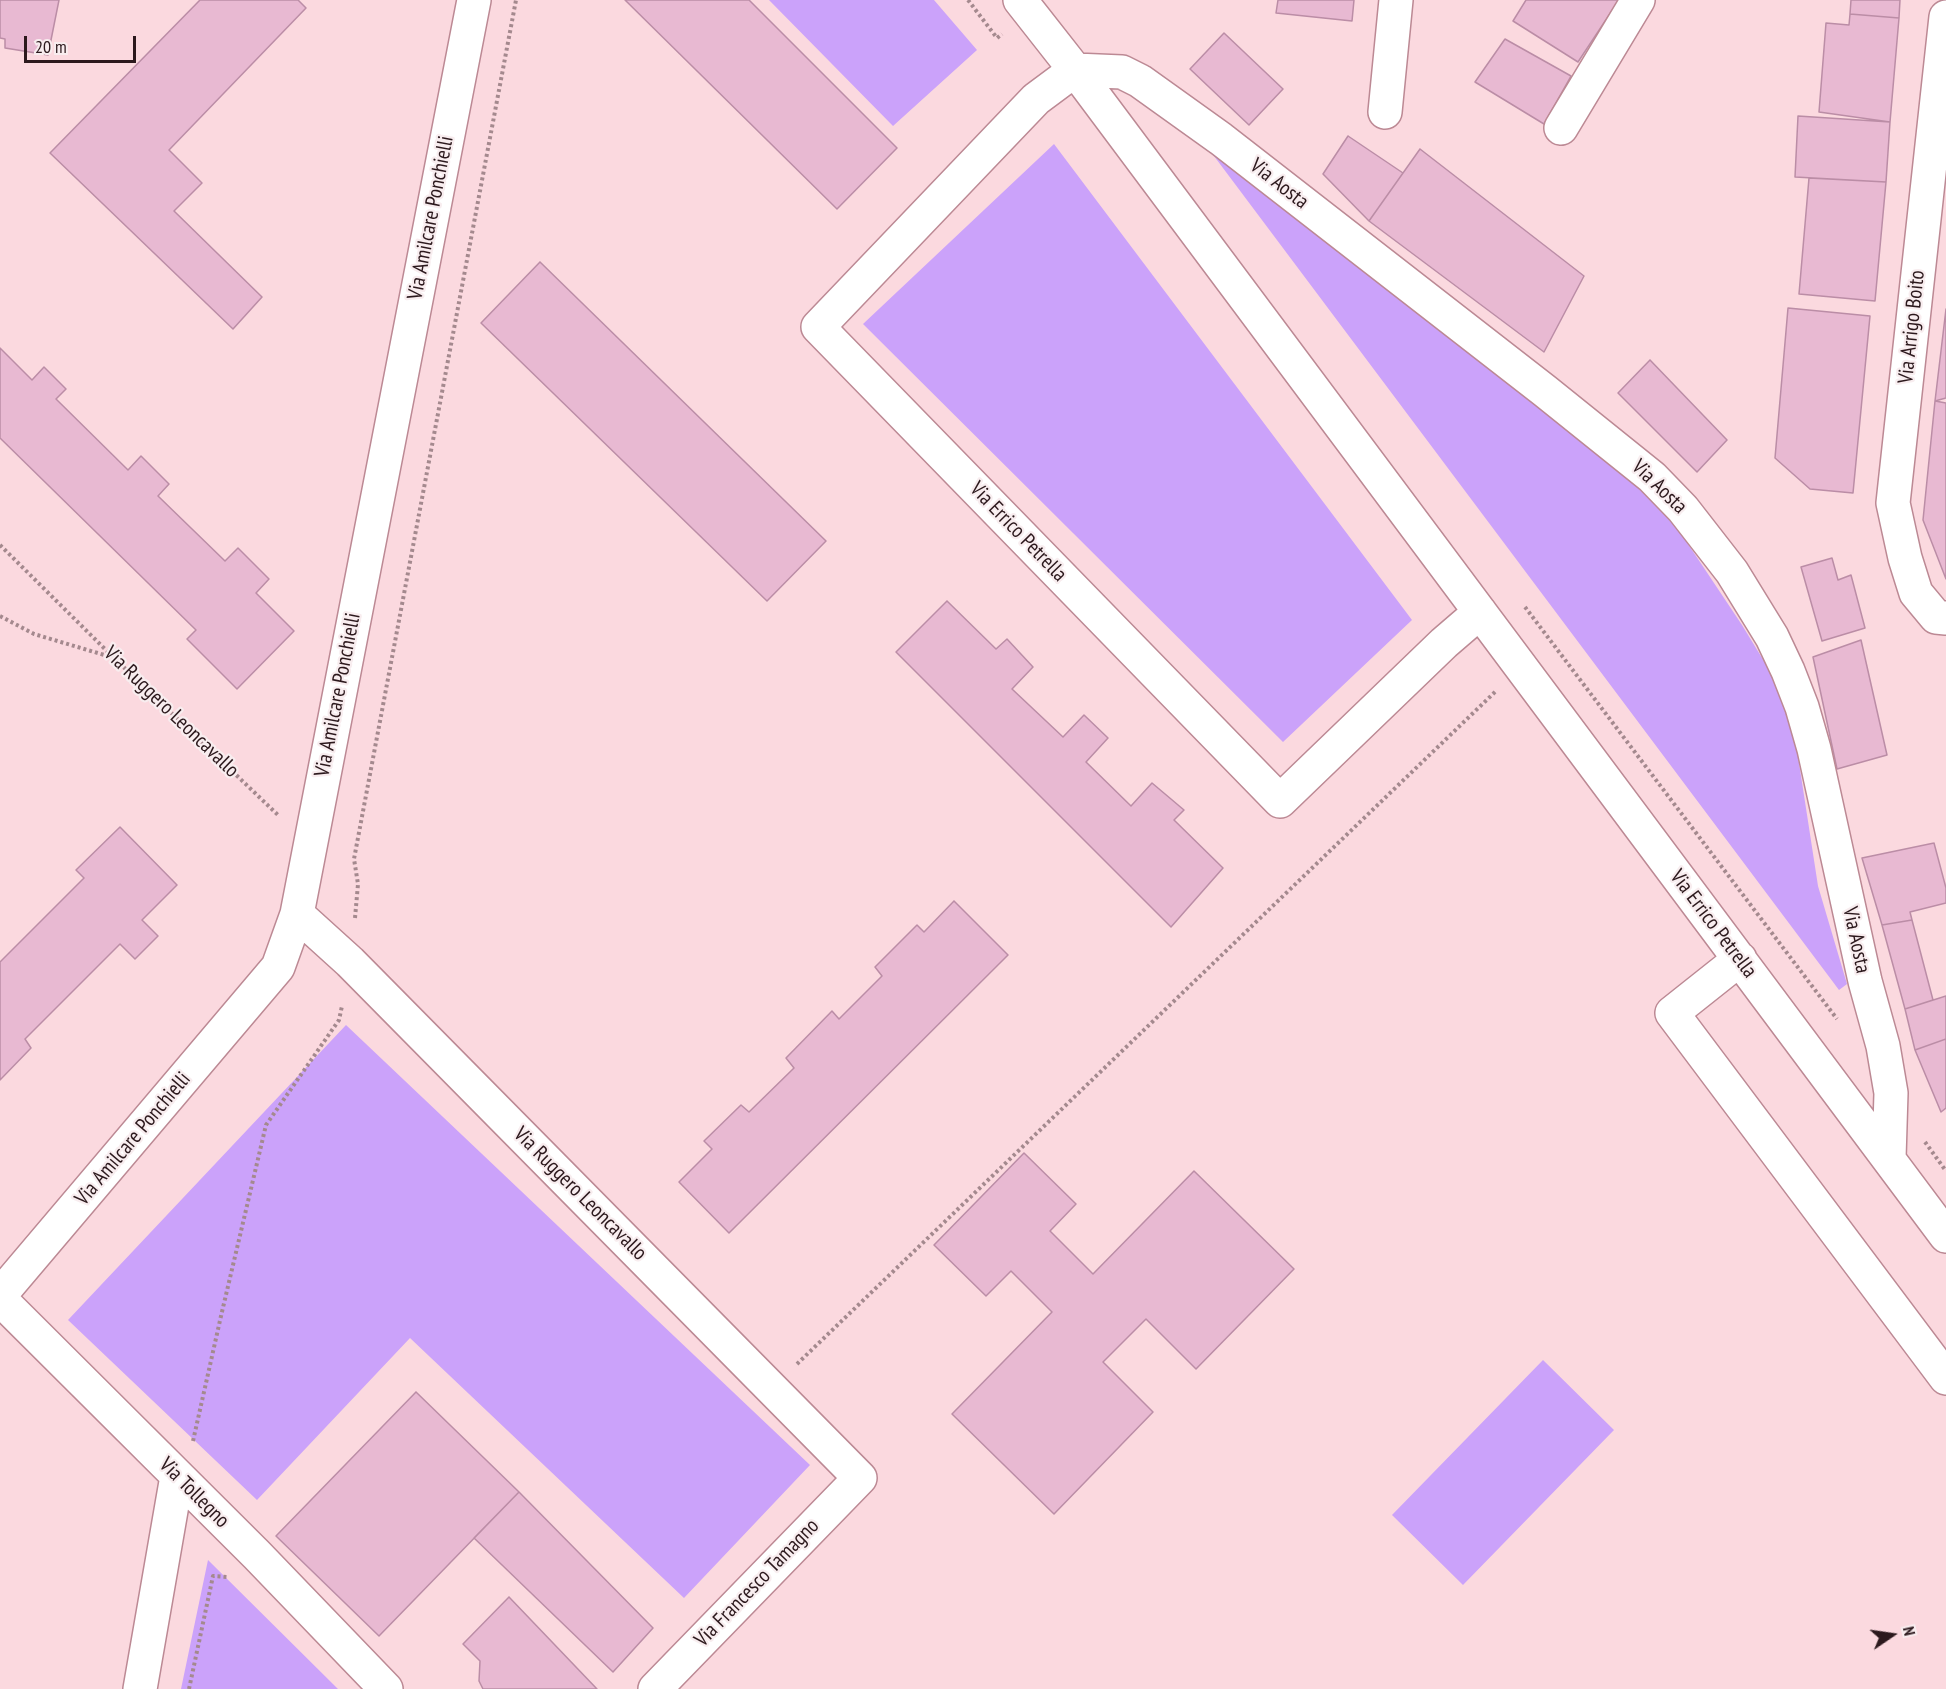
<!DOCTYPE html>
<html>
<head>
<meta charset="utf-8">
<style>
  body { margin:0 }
  #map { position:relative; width:1946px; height:1689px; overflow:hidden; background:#fbd9df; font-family:"PT Sans Narrow",sans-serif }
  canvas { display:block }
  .north { position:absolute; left:1862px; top:1605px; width:60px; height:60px; -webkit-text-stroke:4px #f8edef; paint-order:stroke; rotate:77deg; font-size:16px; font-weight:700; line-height:24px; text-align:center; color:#2c191d }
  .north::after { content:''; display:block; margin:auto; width:21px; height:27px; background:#2c191d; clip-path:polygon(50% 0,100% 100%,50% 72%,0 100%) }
  .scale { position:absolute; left:24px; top:36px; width:112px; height:27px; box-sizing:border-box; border:3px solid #2c191d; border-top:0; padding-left:8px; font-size:18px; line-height:21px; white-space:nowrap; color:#2c191d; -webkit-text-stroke:4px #f8edef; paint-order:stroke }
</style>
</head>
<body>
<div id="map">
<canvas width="1946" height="1689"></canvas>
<div class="north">N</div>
<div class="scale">20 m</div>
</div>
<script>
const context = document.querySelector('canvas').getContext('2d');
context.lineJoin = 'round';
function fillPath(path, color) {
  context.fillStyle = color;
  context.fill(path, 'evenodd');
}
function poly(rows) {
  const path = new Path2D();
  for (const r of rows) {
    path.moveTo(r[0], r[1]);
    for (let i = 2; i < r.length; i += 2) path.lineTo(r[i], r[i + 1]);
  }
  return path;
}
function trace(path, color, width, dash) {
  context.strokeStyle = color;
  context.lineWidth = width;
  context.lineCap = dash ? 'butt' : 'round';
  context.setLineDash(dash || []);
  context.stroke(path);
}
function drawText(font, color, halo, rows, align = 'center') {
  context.font = font + ' "PT Sans Narrow",sans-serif';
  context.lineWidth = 4.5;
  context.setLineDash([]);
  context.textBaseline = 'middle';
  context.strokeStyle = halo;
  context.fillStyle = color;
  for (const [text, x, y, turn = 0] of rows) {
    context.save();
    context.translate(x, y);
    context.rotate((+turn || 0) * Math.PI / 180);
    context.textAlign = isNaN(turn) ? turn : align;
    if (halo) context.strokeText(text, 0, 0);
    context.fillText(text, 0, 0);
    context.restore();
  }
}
fillPath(poly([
  [769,0,934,0,977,50,893,126],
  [1054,144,1412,620,1283,742,863,324],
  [1205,144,1596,453,1638,488,1678,529,1742,625,1773,676,1784,706,1795,737,1818,886,1847,984,1839,990],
  [346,1025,810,1465,684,1598,410,1338,257,1500,68,1320],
  [1543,1360,1614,1430,1463,1585,1392,1515],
  [208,1560,338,1689,181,1689]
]), '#cba2fa');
const building = poly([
  [0,0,59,0,48,55,5,48,5,39,0,38,0,0],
  [200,0,298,0,306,8,169,150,202,183,174,211,262,297,233,329,50,153,200,0],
  [625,0,749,0,897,148,837,209,625,0],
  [1278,0,1354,0,1352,21,1276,13,1278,0],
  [1526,0,1619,0,1578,62,1513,21,1526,0],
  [1851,0,1900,0,1899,18,1850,14,1851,0],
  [1850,14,1899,18,1890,122,1819,112,1826,23,1849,25,1850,14],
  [1224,33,1283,89,1249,125,1190,69,1224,33],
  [1505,39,1571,76,1544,124,1475,82,1505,39],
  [1798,116,1890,122,1886,182,1795,177,1798,116],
  [1348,136,1403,173,1369,221,1323,174,1348,136],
  [1420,149,1584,276,1544,352,1369,221,1420,149],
  [1809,178,1886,182,1875,301,1799,294,1809,178],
  [540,262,826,541,767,601,481,323,540,262],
  [1788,308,1870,316,1853,493,1810,489,1775,458,1788,308],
  [1946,309,1946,398,1935,401,1946,309],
  [0,348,32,380,44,367,66,389,56,399,128,470,141,456,169,484,158,496,225,561,238,548,269,579,256,593,294,631,237,689,187,639,196,630,0,438,0,348],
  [1650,360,1727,440,1697,472,1618,393,1650,360],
  [1935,401,1946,403,1946,579,1923,520,1935,401],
  [1832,558,1838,580,1851,575,1865,628,1822,641,1801,567,1832,558],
  [947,601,996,649,1007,639,1033,667,1012,689,1063,737,1084,715,1108,738,1086,762,1131,806,1152,783,1184,810,1174,820,1223,868,1171,927,896,652,947,601],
  [1861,640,1887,755,1837,769,1813,657,1861,640],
  [120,827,177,885,142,920,158,936,135,959,120,944,25,1039,31,1048,0,1080,0,962,84,878,76,870,120,827],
  [1934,843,1946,888,1946,903,1910,912,1912,920,1882,925,1862,858,1934,843],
  [954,901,1008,955,729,1233,679,1182,712,1149,704,1141,741,1105,749,1112,794,1068,786,1058,832,1011,839,1019,882,976,875,967,917,925,924,932,954,901],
  [1912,920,1933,1000,1905,1009,1882,925,1912,920],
  [1946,996,1946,1039,1915,1050,1905,1009,1946,996],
  [1946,1039,1946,1108,1941,1112,1915,1050,1946,1039],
  [1024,1153,1076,1204,1050,1231,1093,1274,1194,1171,1294,1269,1196,1369,1146,1319,1103,1362,1153,1412,1054,1514,952,1414,1052,1312,1011,1271,986,1296,934,1245,1024,1153],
  [416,1392,519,1492,379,1636,276,1536,416,1392],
  [519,1492,653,1628,613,1672,474,1538,519,1492],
  [509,1597,597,1689,483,1689,479,1681,480,1661,463,1644,509,1597]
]);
fillPath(building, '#e8b9d2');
trace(building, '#bb8da6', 1.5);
const minor = poly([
  [1020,0,1075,70,1946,1236],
  [1946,17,1893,503,1905,558,1916,593,1936,617,1946,618],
  [1385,112,1396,0],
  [1561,128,1638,0],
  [1480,612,1444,643,1280,801,818,327,1036,99,1075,70,1122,72,1140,81,1221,139,1545,391,1652,477,1683,509,1732,572,1772,637,1788,671,1802,707,1814,749,1865,981,1883,1046,1891,1093,1889,1158],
  [297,914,350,962,860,1478,655,1689],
  [1740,959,1672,1013,1946,1378],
  [0,1295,278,967,297,914,474,0],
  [0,1299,257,1555,386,1689],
  [140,1689,177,1476]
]);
trace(minor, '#bc8994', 36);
trace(poly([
  [968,0,997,38,1002,34],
  [0,545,113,657,279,816],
  [1525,607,1837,1019],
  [0,616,34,634,111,657],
  [355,918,358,884,354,859,516,0],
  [1925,1142,1946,1171],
  [797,1364,1496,691],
  [193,1441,221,1316,266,1125,339,1020,342,1006],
  [189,1689,213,1576,228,1577]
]), '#a4898e', 4, [3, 3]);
trace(minor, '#fff', 33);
drawText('21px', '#2c191d', '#f8edef', [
  ["Via Aosta",1279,184,38],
  ["Via Amilcare Ponchielli",431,218,-79],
  ["Via Arrigo Boito",1912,327,-84],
  ["Via Aosta",1659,487,44],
  ["Via Errico Petrella",1018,532,46],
  ["Via Amilcare Ponchielli",338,695,-79],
  ["Via Ruggero Leoncavallo",171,712,44],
  ["Via Errico Petrella",1713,924,53],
  ["Via Aosta",1856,940,78],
  ["Via Amilcare Ponchielli",133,1139,-50],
  ["Via Ruggero Leoncavallo",580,1194,45],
  ["Via Tollegno",194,1493,45],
  ["Via Francesco Tamagno",757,1583,-46]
]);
</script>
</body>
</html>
